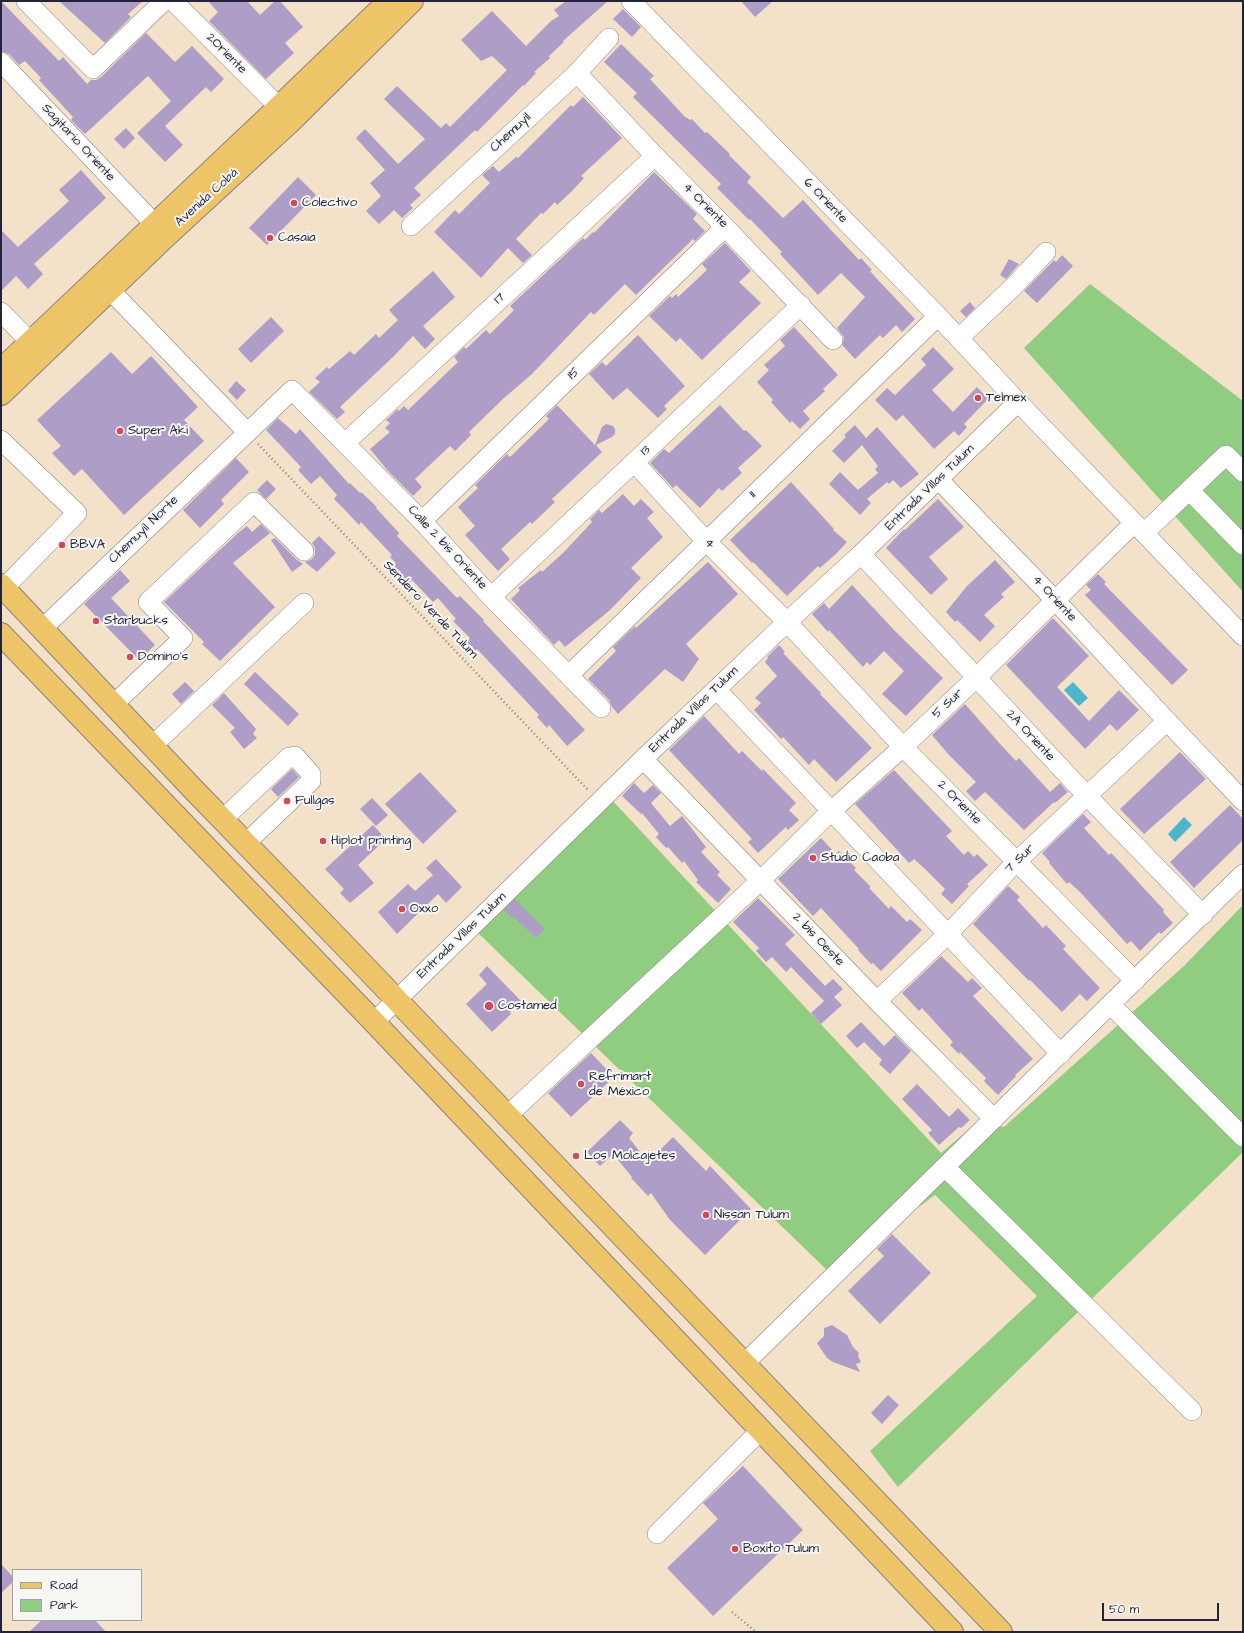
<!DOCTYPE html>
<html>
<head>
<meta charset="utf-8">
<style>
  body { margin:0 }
  #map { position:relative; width:1244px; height:1633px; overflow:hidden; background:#f3e2c9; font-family:"Architects Daughter",sans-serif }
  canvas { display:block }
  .frame { position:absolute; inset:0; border:2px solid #22223b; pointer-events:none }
  .legend { position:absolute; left:12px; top:1569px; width:130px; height:52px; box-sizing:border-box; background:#f6f6f2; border:1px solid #a1a1a9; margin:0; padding:5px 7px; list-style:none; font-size:12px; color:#22223b }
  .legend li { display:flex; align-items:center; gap:8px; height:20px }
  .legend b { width:20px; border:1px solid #a1a1a9 }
  .scale { position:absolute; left:1102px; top:1603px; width:117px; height:18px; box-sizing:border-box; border:2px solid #22223b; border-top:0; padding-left:5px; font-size:12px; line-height:14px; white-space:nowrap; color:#22223b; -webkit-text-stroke:3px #f6f6f2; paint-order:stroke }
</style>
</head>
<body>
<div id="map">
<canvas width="1244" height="1633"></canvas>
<div class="frame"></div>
<ul class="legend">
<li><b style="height:5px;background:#eec469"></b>Road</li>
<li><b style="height:11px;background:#91cd81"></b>Park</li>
</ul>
<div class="scale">50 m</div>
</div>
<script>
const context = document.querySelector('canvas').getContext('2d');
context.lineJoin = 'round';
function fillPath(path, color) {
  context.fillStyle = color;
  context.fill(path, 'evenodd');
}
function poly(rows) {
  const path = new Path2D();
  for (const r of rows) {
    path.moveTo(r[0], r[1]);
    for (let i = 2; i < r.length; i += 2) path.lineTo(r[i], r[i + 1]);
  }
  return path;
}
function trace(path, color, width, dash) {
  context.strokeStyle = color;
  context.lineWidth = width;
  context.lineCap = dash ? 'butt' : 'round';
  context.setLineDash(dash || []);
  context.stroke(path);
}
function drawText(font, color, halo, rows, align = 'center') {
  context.font = font + ' "Architects Daughter",sans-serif';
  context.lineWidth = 4;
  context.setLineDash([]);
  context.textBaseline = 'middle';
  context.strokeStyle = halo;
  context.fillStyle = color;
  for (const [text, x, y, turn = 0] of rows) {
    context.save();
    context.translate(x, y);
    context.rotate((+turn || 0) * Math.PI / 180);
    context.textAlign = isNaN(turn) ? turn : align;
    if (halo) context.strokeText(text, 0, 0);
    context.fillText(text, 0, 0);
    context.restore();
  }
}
fillPath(poly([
  [1090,284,1243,401,1243,592,1024,348],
  [611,799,941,1153,980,1120,1004,1127,1184,966,1243,905,1243,1152,898,1487,870,1451,1037,1296,935,1195,829,1272,478,933]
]), '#91cd81');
fillPath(poly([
  [1073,682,1088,698,1079,706,1064,690],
  [1184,817,1192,825,1175,842,1168,834]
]), '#4eb5cc');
fillPath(poly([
  [1,1,59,61,63,57,87,84,91,80,96,80,101,77,146,33,175,62,192,46,224,79,211,92,206,87,165,126,183,145,165,162,137,133,171,101,148,76,85,134,71,120,73,117,39,80,41,78,25,61,19,65,9,54,1,51],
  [59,1,143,1,128,14,131,17,105,43],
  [208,1,247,1,260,15,275,1,280,1,303,27,285,43,294,53,266,79,209,21,218,12],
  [566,1,608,1,563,41,564,42,549,56,550,58,534,72,536,73,524,86,523,85,477,132,475,130,414,188,421,195,410,205,413,208,402,218,394,210,379,224,366,211,381,196,370,183,385,170,356,138,365,129,398,164,425,139,384,99,397,86,441,128,446,123,450,127,507,70,492,56,481,61,461,40,492,11,526,46,551,21,559,16,554,10],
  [741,1,773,1,755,17],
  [623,9,641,27,632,37,613,19],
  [621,44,654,76,650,79,684,116,690,120,692,119,705,133,707,132,730,154,729,155,751,177,747,182,783,218,803,200,859,260,861,258,872,270,870,271,879,281,915,319,902,332,896,325,883,338,880,335,855,359,842,345,844,337,837,328,865,297,841,273,818,295,780,254,782,252,750,219,749,220,717,188,721,184,633,97,637,93,604,62],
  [583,97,622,138,581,176,584,178,571,192,557,205,555,202,543,214,541,213,516,239,532,255,523,263,508,248,481,278,434,232,455,210,459,214,490,183,482,175,493,166,499,172,516,157,518,158,571,105,573,107],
  [126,128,135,138,124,149,114,139],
  [81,170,106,198,34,264,43,274,28,289,16,276,1,291,1,230,18,247,69,201,59,190],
  [654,172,697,214,693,219,705,231,695,241,693,239,636,295,625,284,594,315,591,312,532,374,504,398,469,432,471,435,455,451,450,446,415,479,422,487,413,496,388,471,370,449,390,432,385,428,390,423,386,420,398,409,399,411,404,406,408,410,458,362,454,357,464,347,466,349,486,330,490,334,514,310,510,306,583,238,585,240,593,232,594,233],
  [298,177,316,195,267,245,249,228],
  [725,243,751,271,739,282,761,303,702,360,680,338,676,342,649,316,670,296,672,298,676,294,678,297,707,270,702,264],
  [1062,255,1073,266,1037,303,1024,291,1054,260,1056,262],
  [1009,259,1019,264,1006,279,1000,275],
  [433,271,455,297,423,326,435,339,425,349,413,336,395,355,340,407,345,412,337,419,309,392,320,382,315,378,327,367,329,369,350,351,354,355,376,334,379,338,398,320,389,310],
  [970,302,975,308,966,317,960,311],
  [271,317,284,331,251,363,238,349],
  [794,327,838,375,823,389,825,391,803,411,810,419,800,429,792,421,790,423,771,402,773,400,757,382,769,370,764,365,785,346,780,340],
  [638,335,685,386,664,406,667,409,658,418,627,388,613,400,589,374,602,362,606,366],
  [933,347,954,369,932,390,953,412,977,387,988,399,964,424,967,427,959,436,954,431,934,449,903,415,896,421,875,400,887,388,895,395,926,365,921,359],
  [111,352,132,374,151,356,198,407,184,420,204,441,124,515,82,469,74,476,52,453,61,446,37,420],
  [236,381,246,390,237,400,228,391],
  [557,405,595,445,602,427,606,424,613,426,615,429,615,434,612,437,596,445,602,452,552,499,555,502,532,524,530,522,501,549,510,559,498,571,465,535,475,526,458,507,478,488,475,485,507,454,510,457,549,419,546,416],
  [720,405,744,431,746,430,762,446,738,468,742,473,722,491,719,488,700,508,676,485,673,488,650,463,664,449,669,453],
  [278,418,296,434,300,429,349,484,350,483,360,493,361,492,377,507,376,508,399,533,397,536,457,598,460,596,484,620,483,621,585,730,567,746,549,725,547,728,537,717,539,715,477,649,471,655,462,646,470,638,453,621,456,619,438,598,433,602,412,580,408,584,391,567,396,563,390,557,392,555,361,522,359,525,344,509,334,499,337,495,320,476,311,484,298,470,301,467,266,430],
  [855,425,866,438,877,427,919,474,901,488,893,480,889,484,887,482,867,499,871,503,860,515,829,484,840,472,858,490,878,473,875,469,878,466,862,445,844,463,832,451,846,437,844,435],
  [236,458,249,472,221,500,224,504,200,528,183,510],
  [267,480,276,489,266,499,257,490],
  [791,482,834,529,833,530,847,542,837,553,820,568,818,566,787,596,753,562,752,563,730,540],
  [623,494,634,506,641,499,654,512,647,518,663,537,631,568,641,578,610,610,565,647,559,640,554,645,511,599,520,590,518,588,541,570,542,572,564,552,592,522,590,519,599,510,602,513],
  [938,499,964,527,929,557,948,579,931,595,886,548,904,529,905,530],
  [261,524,270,533,233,563,275,607,220,661,202,644,204,642,164,602,238,533,247,526,252,532],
  [319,536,336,553,317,572,305,562,312,559,315,554,315,548,312,543],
  [275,538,296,559,303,564,292,572,271,540],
  [995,560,1015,582,1001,594,1004,597,984,615,995,626,980,642,957,620,955,622,946,612,967,586],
  [708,562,738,594,686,644,699,659,683,682,665,669,618,714,612,707,609,700,588,679,616,651,613,647,635,626,636,628],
  [120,570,130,581,111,598,155,645,139,660,84,604],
  [1098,574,1106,582,1104,584,1188,670,1172,685,1085,595,1091,590,1086,585],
  [852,585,894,630,943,678,906,716,882,694,904,671,884,651,870,665,867,662,863,667,829,630,828,632,812,614,824,603,829,609],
  [1053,618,1089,656,1057,687,1089,721,1119,690,1139,710,1117,731,1110,724,1085,749,1006,665],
  [779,645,785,652,783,653,821,693,820,694,872,748,836,782,814,759,809,765,783,737,781,739,754,710,761,703,755,698,777,676,765,662,768,658,767,657],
  [255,672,299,714,288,726,244,684],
  [185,682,194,691,181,704,172,694],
  [224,693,256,729,253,734,257,738,244,749,230,732,235,728,212,705],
  [965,704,1001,745,1016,761,1019,758,1050,792,1060,783,1068,792,1055,803,1054,802,1024,830,985,792,975,801,966,791,976,782,948,754,932,735],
  [704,716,739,754,742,751,762,771,763,769,796,803,789,810,799,820,788,830,786,827,758,853,748,842,752,839,669,750],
  [1180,752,1206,779,1144,834,1120,809],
  [292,769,299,777,278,797,271,789],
  [894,770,952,831,946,836,964,855,968,851,974,857,977,854,988,865,967,884,969,886,952,904,941,894,945,889,924,868,914,859,909,863,855,804],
  [420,772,457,811,423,844,385,804],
  [634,783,644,793,653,785,661,793,651,803,670,826,682,816,706,847,701,852,720,872,717,875,731,889,718,903,696,882,698,880,684,861,682,863,668,847,666,848,656,837,659,834,642,813,641,814,622,796],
  [372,798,388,815,376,826,360,809],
  [1230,805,1243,819,1243,840,1194,888,1170,862],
  [1083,814,1091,822,1084,828,1109,855,1111,853,1117,859,1164,910,1163,912,1173,923,1161,934,1159,932,1140,951,1131,941,1127,944,1080,892,1069,882,1067,884,1049,863,1050,862,1042,853],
  [373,825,386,839,358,865,374,883,350,903,340,893,344,889,325,869],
  [821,838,836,854,839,851,856,868,854,870,871,887,869,888,889,909,891,906,907,922,910,919,922,930,881,971,873,963,871,964,858,950,859,949,821,908,813,916,778,879],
  [436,859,462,887,446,903,438,894,397,934,378,912,408,884,415,891,433,875,426,868],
  [1008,886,1020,897,1017,900,1043,928,1046,925,1066,946,1063,949,1100,988,1087,1001,1080,994,1062,1012,1030,980,1029,981,973,924],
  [758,898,795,935,785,944,825,986,833,979,843,989,834,997,842,1005,821,1024,811,1013,824,1001,791,967,786,972,772,957,766,962,756,951,759,948,733,922],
  [515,899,545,929,536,938,513,916,512,918,504,910],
  [941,956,968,982,972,978,982,988,973,996,1033,1059,1015,1075,1016,1076,998,1095,984,1081,986,1078,960,1052,959,1054,950,1045,953,1042,922,1008,919,1011,902,993],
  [487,966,521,1001,510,1012,511,1014,492,1032,466,1004,487,984,479,975],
  [861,1022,884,1046,895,1035,911,1051,890,1074,879,1064,882,1060,864,1042,857,1048,846,1036],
  [591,1053,614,1077,571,1117,548,1093],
  [917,1084,949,1117,958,1108,970,1120,961,1128,959,1127,939,1145,928,1133,932,1130,902,1099],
  [620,1120,633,1133,629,1138,648,1162,673,1137,706,1171,710,1166,751,1209,705,1255,670,1220,651,1193,648,1196,631,1178,632,1177,613,1154,600,1166,587,1152],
  [892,1234,931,1273,880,1324,848,1291,884,1256,877,1249],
  [832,1325,847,1335,853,1347,859,1353,858,1356,861,1362,856,1364,860,1372,833,1362,827,1358,817,1343,824,1336,824,1328],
  [888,1395,899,1405,882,1424,871,1413],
  [743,1466,803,1530,713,1616,667,1568,718,1519,703,1503],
  [1,1564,13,1577,13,1582,1,1593],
  [42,1620,95,1620,106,1632,29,1632]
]), '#ad9dc7');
const minor = poly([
  [26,1,93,69,164,1],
  [173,1,279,107],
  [631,1,938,316,1018,402,1243,636],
  [1,62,165,235],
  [577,73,655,156,725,227,833,340],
  [411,226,577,73,609,38],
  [109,289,247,432],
  [1,312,41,353],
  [959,338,1013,287,1046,252],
  [1,440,77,513,4,588],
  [345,443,655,156],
  [634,462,706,541,787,622,903,747,1135,981],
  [939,480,1055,600,1167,721,1243,801],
  [1189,490,1243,545],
  [422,521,725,227],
  [1144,533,1226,455,1243,472],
  [861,554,1088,797,1203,915],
  [491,597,801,305],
  [42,629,292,390,422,521,491,597,601,708],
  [569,675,938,316],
  [716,689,1061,1054],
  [113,705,183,638,148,602,254,502,304,551],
  [152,746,304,603],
  [643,759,877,1001,994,1119],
  [223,819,289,757,295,756,311,774,311,781,246,843],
  [877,1001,948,934,1017,861,1167,721],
  [1111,1005,1243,1137],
  [374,1022,643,759,787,622,861,554,1018,402],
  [507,1116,760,881,830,812,903,747,976,678,1134,523],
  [945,1167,1192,1411],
  [745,1363,1243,874],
  [657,1534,761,1430]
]);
const major = poly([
  [1,370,279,107,389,1],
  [1,394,166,236,290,122,412,1]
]);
const highway = poly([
  [1,585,192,788,346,947,1001,1632],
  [1,634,374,1022,952,1632]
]);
trace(minor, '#8a8282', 20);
trace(major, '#8a8282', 24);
trace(highway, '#8a8282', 24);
trace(poly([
  [258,444,589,791],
  [732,1612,756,1632]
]), '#8a8282', 2.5, [1, 3]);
trace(minor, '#fff', 19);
trace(major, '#eec469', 22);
trace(highway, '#eec469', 22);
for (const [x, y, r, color] of [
  [294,203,4,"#d1495b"],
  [270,238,4,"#d1495b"],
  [978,398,4,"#d1495b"],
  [120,431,4,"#d1495b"],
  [62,545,4,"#d1495b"],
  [96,621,4,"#d1495b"],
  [130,657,4,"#d1495b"],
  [287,801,4,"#d1495b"],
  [323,841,4,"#d1495b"],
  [813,858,4,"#d1495b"],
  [402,909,4,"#d1495b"],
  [489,1006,5,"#d1495b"],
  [581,1084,4,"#d1495b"],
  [576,1156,4,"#d1495b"],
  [706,1215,4,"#d1495b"],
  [735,1549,4,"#d1495b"]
]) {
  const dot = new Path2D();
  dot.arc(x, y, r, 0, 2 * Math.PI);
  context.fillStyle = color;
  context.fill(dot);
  trace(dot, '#f6f6f2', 1.5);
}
drawText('13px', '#22223b', '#f6f6f2', [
  ["2Oriente",226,54,45],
  ["Chemuyil",511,133,-43],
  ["Sagitario Oriente",78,143,47],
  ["Avenida Cobá",207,198,-42],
  ["6 Oriente",825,201,46],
  ["4 Oriente",705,206,45],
  ["17",500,299,-43],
  ["15",574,374,-44],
  ["13",646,451,-43],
  ["Entrada Villas Tulum",930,488,-44],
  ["11",753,495,-44],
  ["Chemuyil Norte",144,530,-44],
  ["4",709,544,46],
  ["Calle 2 bis Oriente",447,548,47],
  ["4 Oriente",1054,599,47],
  ["Sendero Verde Tulum",430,610,46],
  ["5 Sur",948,704,-43],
  ["Entrada Villas Tulum",694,710,-44],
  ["2A Oriente",1030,736,47],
  ["2 Oriente",959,803,45],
  ["7 Sur",1020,859,-44],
  ["Entrada Villas Tulum",462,936,-44],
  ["2 bis Oeste",818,940,46]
]);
drawText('13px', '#22223b', '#f6f6f2', [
  ["Colectivo",302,203],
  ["Casaia",278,238],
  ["Telmex",986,398],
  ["Super Aki",128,431],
  ["BBVA",70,545],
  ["Starbucks",104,621],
  ["Domino's",138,657],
  ["Fullgas",295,801],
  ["Hiplot printing",331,841],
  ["Studio Caoba",821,858],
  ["Oxxo",410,909],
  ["Costamed",498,1006],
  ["Refrimart",589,1077],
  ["de México",589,1092],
  ["Los Molcajetes",584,1156],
  ["Nissan Tulum",714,1215],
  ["Boxito Tulum",743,1549]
], 'left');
</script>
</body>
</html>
